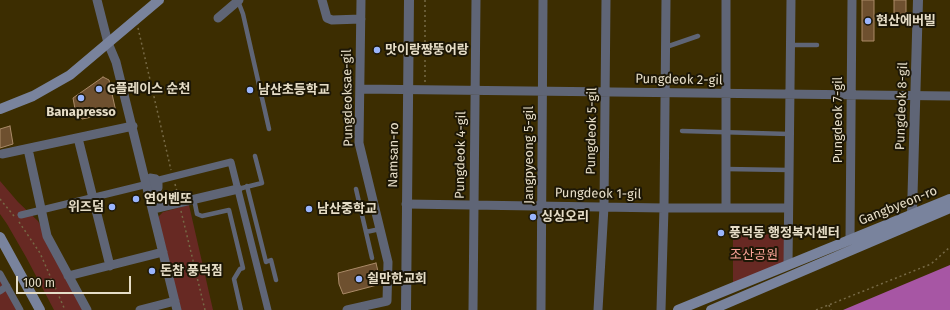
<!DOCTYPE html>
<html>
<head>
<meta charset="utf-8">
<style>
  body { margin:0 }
  #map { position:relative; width:950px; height:310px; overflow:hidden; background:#3c2d01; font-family:"Fira Sans",sans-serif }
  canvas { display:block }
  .scale { position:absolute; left:16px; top:276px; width:115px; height:18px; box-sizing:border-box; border:2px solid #e6ddc7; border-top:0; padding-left:5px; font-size:12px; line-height:14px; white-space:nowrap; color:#e6ddc7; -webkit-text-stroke:3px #1d1706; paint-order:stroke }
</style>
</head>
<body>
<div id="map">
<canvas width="950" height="310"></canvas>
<div class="scale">100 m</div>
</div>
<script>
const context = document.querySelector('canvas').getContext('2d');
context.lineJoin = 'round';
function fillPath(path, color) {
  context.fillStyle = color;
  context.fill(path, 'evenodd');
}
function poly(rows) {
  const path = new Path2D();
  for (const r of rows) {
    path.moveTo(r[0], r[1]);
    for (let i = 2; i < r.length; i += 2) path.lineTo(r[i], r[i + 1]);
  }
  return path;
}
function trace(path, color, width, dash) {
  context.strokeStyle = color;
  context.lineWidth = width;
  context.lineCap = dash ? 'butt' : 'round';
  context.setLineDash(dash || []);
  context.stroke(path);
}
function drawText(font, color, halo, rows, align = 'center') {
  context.font = font + ' "Fira Sans","Noto Sans KR",sans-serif';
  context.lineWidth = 4;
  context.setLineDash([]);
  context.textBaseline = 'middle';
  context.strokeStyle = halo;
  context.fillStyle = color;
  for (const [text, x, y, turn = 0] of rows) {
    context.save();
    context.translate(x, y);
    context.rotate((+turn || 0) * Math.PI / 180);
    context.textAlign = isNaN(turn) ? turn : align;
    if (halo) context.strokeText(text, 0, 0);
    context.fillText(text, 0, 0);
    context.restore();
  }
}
fillPath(poly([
  [0,181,18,202,38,221,84,310,54,310,26,257,7,224,0,214],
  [189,205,213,310,179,310,158,217,163,212],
  [784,234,785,264,733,285,733,235],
  [0,279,17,310,0,310]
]), '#672923');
fillPath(poly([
  [950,265,950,310,843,310]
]), '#a756a4');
const building = poly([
  [862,0,874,0,874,41,862,41,862,0],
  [894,0,906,0,906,23,894,23,894,0],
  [103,77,109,80,116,112,82,119,79,109,75,109,73,98,103,77],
  [10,126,13,144,0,148,0,129,10,126],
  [376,263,381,284,343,294,339,284,338,273,376,263]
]);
fillPath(building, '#6e502f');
trace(building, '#aa8a67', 1);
trace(poly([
  [425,0,425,83],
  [138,28,171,170],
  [175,184,178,195],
  [0,199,14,216],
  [181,211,205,310],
  [19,222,40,253,65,310],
  [829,305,831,310],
  [816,310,931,264,950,247]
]), '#766945', 1.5, [2, 3]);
trace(poly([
  [238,1,243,14,269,129],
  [790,45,817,45],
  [666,47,698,36],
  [682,131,789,134],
  [725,169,789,170],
  [247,186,266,262,271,260,276,280],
  [238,189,262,183,255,156],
  [356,189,372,258],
  [194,199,197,214,202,216,229,210,243,268,240,269,234,279,241,310],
  [366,232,380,229]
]), '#5f6576', 4.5);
trace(poly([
  [159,180,231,162,268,310],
  [21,215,152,183,150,177,156,178,159,182,159,188,154,192,152,183],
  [0,274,20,310],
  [0,291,7,286]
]), '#5f6576', 7);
trace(poly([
  [97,0,108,43,116,62,177,310],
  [322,0,327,18,332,20,361,19],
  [218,18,239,0],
  [360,89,950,96],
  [78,138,110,266],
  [28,149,47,236,87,310],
  [2,154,133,126],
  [406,204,664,208,788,208],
  [726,208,726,0],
  [153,209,238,189],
  [850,239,852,0],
  [788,265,791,0],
  [68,276,163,252],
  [140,310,175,301],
  [347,310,387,301,388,262,359,143,361,0],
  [473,310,476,0],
  [541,310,543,0],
  [598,310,604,207,606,0],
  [661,310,664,208,666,0]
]), '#5f6576', 9);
trace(poly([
  [912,213,918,0],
  [406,310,409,0]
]), '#5f6576', 10);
trace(poly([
  [0,109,33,96,70,75,159,0],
  [0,237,40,310],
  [678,310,950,199],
  [711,310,950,208]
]), '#79839d', 10);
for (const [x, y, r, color] of [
  [868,21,4,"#9ab5fd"],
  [377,50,4,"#9ab5fd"],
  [99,89,4,"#9ab5fd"],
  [250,90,4,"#9ab5fd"],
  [81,98,4,"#9ab5fd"],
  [136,199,4,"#9ab5fd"],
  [112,207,4,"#9ab5fd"],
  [309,209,4,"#9ab5fd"],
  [533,217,4,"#9ab5fd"],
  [721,233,4,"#9ab5fd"],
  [152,271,4,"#9ab5fd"],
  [359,279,4,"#9ab5fd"]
]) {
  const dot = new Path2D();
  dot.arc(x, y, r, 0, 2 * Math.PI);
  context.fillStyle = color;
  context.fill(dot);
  trace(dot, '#1d1706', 1.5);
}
drawText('bold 13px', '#e6ddc7', '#1d1706', [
  ["현산에버빌",876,21],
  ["맛이랑짱뚱어랑",385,50],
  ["G플레이스 순천",107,89],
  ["남산초등학교",258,90],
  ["Banapresso",81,112,"center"],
  ["연어벤또",144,199],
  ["위즈덤",104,207,"right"],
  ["남산중학교",317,209],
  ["싱싱오리",541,217],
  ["풍덕동 행정복지센터",729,233],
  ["돈참 풍덕점",160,271],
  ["쉴만한교회",367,279]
], 'left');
drawText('13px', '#e6ddc7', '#1d1706', [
  ["Pungdeok 2-gil",679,80,1],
  ["Pungdeoksae-gil",348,98,-91],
  ["Pungdeok 8-gil",902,106,-88],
  ["Pungdeok 7-gil",838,120,-90],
  ["Pungdeok 5-gil",592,131,-89],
  ["Namsan-ro",394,155,-89],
  ["Pungdeok 4-gil",461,155,-89],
  ["Jangpyeong 5-gil",529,155,-90],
  ["Pungdeok 1-gil",598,194,1],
  ["Gangbyeon-ro",898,206,-22]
]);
drawText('13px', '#fba498', '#1d1706', [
  ["조산공원",754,255]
]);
</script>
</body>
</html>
